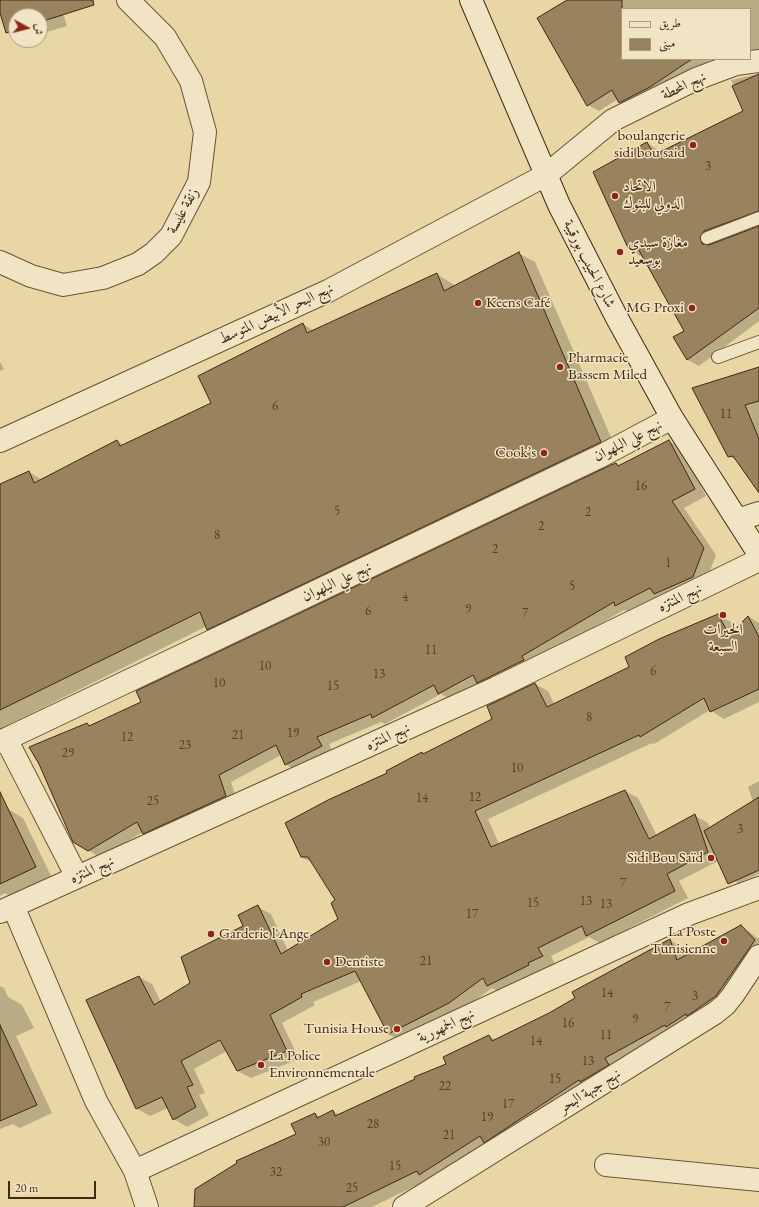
<!DOCTYPE html>
<html>
<head>
<meta charset="utf-8">
<style>
  body { margin:0 }
  #map { position:relative; width:759px; height:1207px; overflow:hidden; background:#e8d6a4; font-family:"EB Garamond",Amiri,serif }
  canvas { display:block }
  .legend { position:absolute; left:621px; top:8px; width:130px; height:52px; box-sizing:border-box; background:#f0e4c4; border:1px solid #ab987d; margin:0; padding:5px 7px; list-style:none; font-size:12px; color:#432712 }
  .legend li { display:flex; align-items:center; gap:8px; height:20px }
  .legend b { width:20px; border:1px solid #ab987d }
  .north { position:absolute; left:8px; top:8px; width:40px; height:40px; box-sizing:border-box; background:#f0e4c4; border:1px solid #ab987d; border-radius:50%; rotate:97deg; font-size:11px; font-weight:700; line-height:16px; text-align:center; color:#432712 }
  .north::after { content:''; display:block; margin:auto; width:14px; height:18px; background:#8f2418; clip-path:polygon(50% 0,100% 100%,50% 72%,0 100%) }
  .scale { position:absolute; left:8px; top:1181px; width:88px; height:18px; box-sizing:border-box; border:2px solid #432712; border-top:0; padding-left:5px; font-size:12px; line-height:14px; white-space:nowrap; color:#432712; -webkit-text-stroke:3px #f0e4c4; paint-order:stroke }
</style>
</head>
<body>
<div id="map">
<canvas width="759" height="1207"></canvas>
<ul class="legend">
<li><b style="height:5px;background:#f0e4c4"></b>طريق</li>
<li><b style="height:11px;background:#99825e"></b>مبنى</li>
</ul>
<div class="north">ش</div>
<div class="scale">20 m</div>
</div>
<script>
const context = document.querySelector('canvas').getContext('2d');
context.lineJoin = 'round';
function fillPath(path, color) {
  context.fillStyle = color;
  context.fill(path, 'evenodd');
}
function poly(rows) {
  const path = new Path2D();
  for (const r of rows) {
    path.moveTo(r[0], r[1]);
    for (let i = 2; i < r.length; i += 2) path.lineTo(r[i], r[i + 1]);
  }
  return path;
}
function trace(path, color, width, dash) {
  context.strokeStyle = color;
  context.lineWidth = width;
  context.lineCap = dash ? 'butt' : 'round';
  context.setLineDash(dash || []);
  context.stroke(path);
}
function drawText(font, color, halo, rows, align = 'center') {
  context.font = font + ' "EB Garamond",Amiri,serif';
  context.lineWidth = 3;
  context.setLineDash([]);
  context.textBaseline = 'middle';
  context.strokeStyle = halo;
  context.fillStyle = color;
  for (const [text, x, y, turn = 0] of rows) {
    context.save();
    context.translate(x, y);
    context.rotate((+turn || 0) * Math.PI / 180);
    context.textAlign = isNaN(turn) ? turn : align;
    if (halo) context.strokeText(text, 0, 0);
    context.fillText(text, 0, 0);
    context.restore();
  }
}
fillPath(poly([
  [0,0,59,0,67,26,40,34,40,16,16,16,16,37,7,32,0,10],
  [569,0,759,0,759,55,750,57,750,9,622,9,622,59,712,59,661,93,631,109,620,102,618,99,599,111,588,105],
  [759,74,759,221,710,243,710,246,759,227,759,321,699,366,688,360,674,338,685,331,642,255,640,256,630,250,647,143,658,150,660,153,745,112,731,80],
  [518,253,535,262,617,451,224,639,208,629,207,626,0,729,0,485,29,472,42,480,117,441,124,445,213,403,303,324,314,331,436,274,453,284,454,287],
  [0,362,4,369,0,371],
  [759,368,759,486,739,462,729,456,694,388],
  [669,441,681,448,706,496,684,508,716,555,705,584,666,600,659,596,628,612,624,610,534,663,451,700,441,694,385,724,381,722,329,744,333,753,297,771,285,764,281,755,231,782,238,803,156,840,143,832,100,857,88,850,87,724,91,726,142,702,616,464,620,466],
  [718,615,731,622,736,630,749,617,759,623,759,702,724,719,710,710,654,744,652,743,488,819,499,844,625,791,638,798,657,836,695,816,708,823,710,829,753,802,748,787,759,781,759,874,738,883,725,875,718,861,679,881,688,898,600,943,589,937,551,956,555,964,501,993,492,988,462,1010,402,1041,388,1034,361,981,313,1002,315,1005,282,1023,299,1059,251,1078,237,1071,227,1051,194,1069,205,1093,199,1095,209,1115,187,1127,174,1119,168,1108,150,1116,136,1108,139,977,152,984,161,1002,192,983,245,927,258,907,271,914,288,951,339,919,336,901,313,863,301,857,389,774,422,753,425,755,494,719,535,684,548,691,554,704,630,668],
  [8,809,23,818,51,876,25,889,23,888,10,896,5,893,0,896,0,814],
  [741,926,759,939,759,962,736,995,429,1179,372,1207,195,1207,298,1134,315,1114,320,1117,333,1111,339,1115,448,1064,489,1036,496,1040,550,1014,670,940,683,948,686,956],
  [0,986,4,988,8,997,22,1005,34,1028,16,1036,52,1113,20,1128,13,1124,0,1129]
]), '#0003');
const building = poly([
  [0,0,93,0,94,5,40,22,40,16,16,16,16,30,6,33,0,13,0,0],
  [567,0,622,0,622,59,692,59,650,87,619,103,612,90,587,106,537,18,567,0],
  [759,74,759,211,704,231,700,237,702,244,709,245,759,226,759,308,687,360,673,337,684,331,637,247,629,250,593,172,647,142,654,155,743,111,732,86,759,74],
  [519,252,601,442,207,630,200,612,0,710,0,484,29,471,34,483,117,440,120,446,211,403,198,376,303,323,307,333,437,273,444,291,519,252],
  [759,367,759,401,745,405,759,439,759,493,733,456,728,457,692,388,759,367],
  [669,440,695,489,672,501,704,548,693,577,654,594,650,588,615,606,614,602,522,656,524,660,477,683,473,675,438,694,434,685,372,718,371,714,317,737,322,746,285,765,276,745,219,775,226,796,143,834,137,822,88,851,73,842,39,764,29,747,87,723,89,726,141,702,136,691,611,465,616,463,618,466,669,440],
  [718,614,729,635,748,616,759,637,759,689,710,712,704,698,640,737,639,735,475,811,491,847,625,790,649,839,695,814,708,852,667,874,675,891,586,936,582,926,538,948,543,956,528,963,529,965,487,986,483,978,449,1003,388,1034,355,971,301,994,302,997,270,1015,287,1051,237,1071,220,1040,181,1061,193,1085,187,1087,196,1107,173,1120,162,1097,136,1109,86,1000,139,976,154,1005,190,983,181,957,243,926,238,915,258,905,281,954,338,919,331,903,335,900,308,857,301,857,285,823,328,800,387,773,386,771,422,752,423,754,492,719,487,706,535,683,547,707,629,667,625,657,659,639,718,614],
  [0,792,36,867,0,884,0,792],
  [759,797,759,870,728,884,704,831,759,797],
  [741,925,755,940,716,996,687,1016,686,1014,666,1027,665,1025,605,1058,609,1065,580,1082,579,1080,484,1143,480,1136,419,1175,417,1171,343,1207,194,1207,195,1189,237,1163,236,1161,296,1134,291,1124,315,1113,317,1118,333,1110,335,1116,415,1079,414,1077,446,1064,443,1057,489,1035,492,1041,549,1013,575,998,572,992,670,939,677,960,741,925],
  [0,1025,37,1105,0,1121,0,1025]
]);
fillPath(building, '#99825e');
trace(building, '#432712', 1);
const lane = poly([
  [707,238,759,218],
  [718,357,759,342]
]);
const street = poly([
  [0,262,31,276,63,285,103,278,138,264,154,253,171,236,199,182,205,132,191,81,165,37,128,0],
  [0,441,328,291,546,175,613,120,696,79,736,64,759,61],
  [738,520,759,513],
  [6,739,77,877],
  [0,742,601,456,672,418],
  [13,906,96,1101,135,1171,147,1207],
  [0,912,496,688,759,560],
  [606,1165,759,1180],
  [135,1171,689,914,759,888],
  [404,1207,715,1013,725,1005,733,995,759,956]
]);
const secondary = poly([
  [471,0,559,205,617,318,672,418,759,554]
]);
trace(lane, '#6c5336', 14);
trace(street, '#6c5336', 24);
trace(secondary, '#432712', 24);
trace(lane, '#f0e4c4', 12);
trace(street, '#f0e4c4', 22);
trace(secondary, '#f0e4c4', 22);
for (const [x, y, r, color] of [
  [693,145,4,"#8f2418"],
  [615,196,4,"#8f2418"],
  [620,252,4,"#8f2418"],
  [478,303,4,"#8f2418"],
  [692,308,4,"#8f2418"],
  [560,367,4,"#8f2418"],
  [544,453,4,"#8f2418"],
  [723,615,4,"#8f2418"],
  [711,858,4,"#8f2418"],
  [211,934,4,"#8f2418"],
  [724,941,4,"#8f2418"],
  [327,962,4,"#8f2418"],
  [397,1029,4,"#8f2418"],
  [261,1065,4,"#8f2418"]
]) {
  const dot = new Path2D();
  dot.arc(x, y, r, 0, 2 * Math.PI);
  context.fillStyle = color;
  context.fill(dot);
  trace(dot, '#f0e4c4', 1.5);
}
drawText('13px', '#583e25', null, [
  ["3",708,166],
  ["6",275,406],
  ["11",726,414],
  ["16",641,486],
  ["5",337,511],
  ["2",588,512],
  ["2",541,526],
  ["8",217,535],
  ["2",495,549],
  ["1",668,563],
  ["5",572,586],
  ["4",405,597],
  ["9",468,609],
  ["6",368,611],
  ["7",525,613],
  ["11",431,650],
  ["10",265,666],
  ["6",653,671],
  ["13",379,674],
  ["10",219,683],
  ["15",333,686],
  ["8",589,717],
  ["19",293,733],
  ["21",238,735],
  ["12",127,737],
  ["23",185,745],
  ["29",68,753],
  ["10",517,768],
  ["12",475,797],
  ["14",422,798],
  ["25",153,801],
  ["3",740,829],
  ["7",623,883],
  ["13",586,901],
  ["15",533,903],
  ["13",606,904],
  ["17",472,914],
  ["21",426,961],
  ["14",607,993],
  ["3",695,996],
  ["7",667,1007],
  ["9",635,1019],
  ["16",568,1023],
  ["11",606,1035],
  ["14",536,1041],
  ["13",588,1061],
  ["15",555,1079],
  ["22",445,1086],
  ["17",508,1104],
  ["19",487,1117],
  ["28",373,1124],
  ["21",449,1135],
  ["30",324,1142],
  ["15",395,1166],
  ["32",276,1172],
  ["25",352,1188]
]);
drawText('15px', '#432712', '#f0e4c4', [
  ["نهج المحطة",684,86,-25],
  ["زنقة عليسة",183,211,-61],
  ["شارع الحبيب بورقيبة",589,264,63],
  ["نهج البحر الأبيض المتوسط",276,314,-25],
  ["نهج علي البلهوان",628,441,-27],
  ["نهج علي البلهوان",337,582,-25],
  ["نهج المنتزه",680,598,-26],
  ["نهج المنتزه",388,737,-24],
  ["نهج المنتزه",92,870,-24],
  ["نهج الجمهورية",446,1026,-25],
  ["نهج جبهة البحر",590,1091,-32]
]);
drawText('15px', '#432712', '#f0e4c4', [
  ["boulangerie",685,136,"right"],
  ["sidi bou said",685,153,"right"],
  ["الاتحاد",623,187],
  ["الدولي للبنوك",623,204],
  ["مغازة سيدي",628,243],
  ["بوسعيد",628,260],
  ["Keens Café",486,303],
  ["MG Proxi",684,308,"right"],
  ["Pharmacie",568,358],
  ["Bassem Miled",568,375],
  ["Cook’s",536,453,"right"],
  ["الخيرات",723,630,"center"],
  ["السبعة",723,647,"center"],
  ["Sidi Bou Saïd",703,858,"right"],
  ["La Poste",716,932,"right"],
  ["Tunisienne",716,949,"right"],
  ["Garderie l'Ange",219,934],
  ["Dentiste",335,962],
  ["Tunisia House",389,1029,"right"],
  ["La Police",269,1056],
  ["Environnementale",269,1073]
], 'left');
</script>
</body>
</html>
